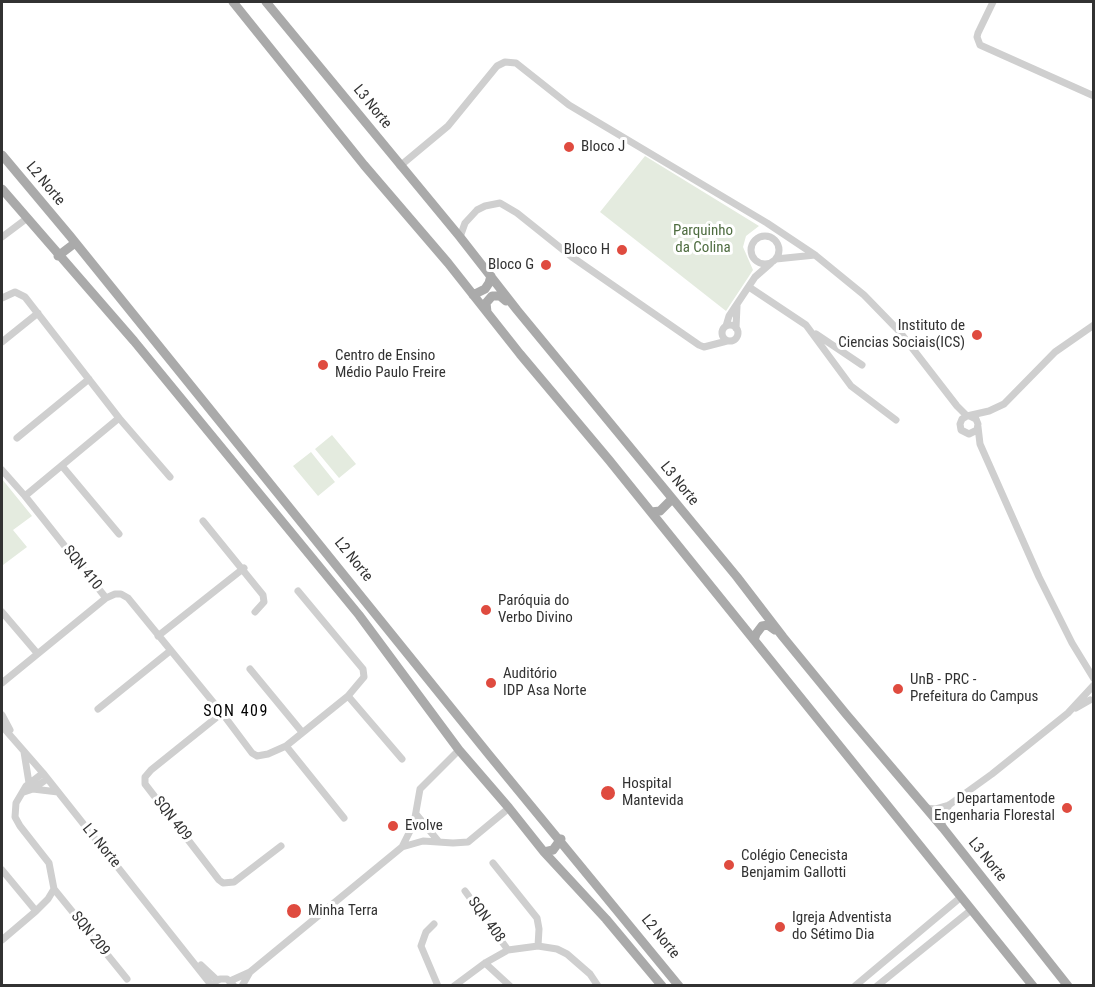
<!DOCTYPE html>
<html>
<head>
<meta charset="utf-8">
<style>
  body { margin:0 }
  #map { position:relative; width:1095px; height:987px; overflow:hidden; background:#fff; font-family:"Roboto Condensed",sans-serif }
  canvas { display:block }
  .frame { position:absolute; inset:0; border:3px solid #323232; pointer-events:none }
</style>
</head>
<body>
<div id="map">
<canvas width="1095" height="987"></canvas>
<div class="frame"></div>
</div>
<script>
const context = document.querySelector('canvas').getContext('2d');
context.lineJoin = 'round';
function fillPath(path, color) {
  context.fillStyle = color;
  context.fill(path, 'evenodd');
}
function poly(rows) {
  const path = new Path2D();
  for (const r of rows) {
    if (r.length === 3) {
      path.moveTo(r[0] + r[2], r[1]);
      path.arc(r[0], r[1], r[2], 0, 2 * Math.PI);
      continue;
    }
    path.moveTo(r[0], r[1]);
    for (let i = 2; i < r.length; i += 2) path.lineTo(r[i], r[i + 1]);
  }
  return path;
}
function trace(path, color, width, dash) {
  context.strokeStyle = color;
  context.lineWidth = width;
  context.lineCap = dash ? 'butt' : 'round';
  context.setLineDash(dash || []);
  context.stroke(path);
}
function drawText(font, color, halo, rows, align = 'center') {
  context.font = font + ' "Roboto Condensed",sans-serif';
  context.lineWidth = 6;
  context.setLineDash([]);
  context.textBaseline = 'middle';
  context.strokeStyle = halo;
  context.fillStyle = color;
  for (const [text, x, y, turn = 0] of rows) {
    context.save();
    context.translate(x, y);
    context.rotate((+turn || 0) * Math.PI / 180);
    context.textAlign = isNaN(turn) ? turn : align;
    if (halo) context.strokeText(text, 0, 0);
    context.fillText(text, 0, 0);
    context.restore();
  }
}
fillPath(poly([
  [645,156,759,226,746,236,743,247,753,270,726,311,600,212],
  [332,435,356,464,339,478,315,449],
  [311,452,335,482,318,496,293,466],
  [2,479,32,516,13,530,27,547,3,565]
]), '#e4ebdf');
trace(poly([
  [993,2,978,33,977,37,980,45,1094,96],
  [400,166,448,126,497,66,505,62,516,63,569,105,767,223,815,255,864,295,899,331,957,406,967,416],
  [765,250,14],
  [2,237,26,219],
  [460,237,465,223,477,210,485,206,500,203,517,213,572,257,699,345,704,347,727,341],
  [776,259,815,255],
  [749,287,806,325,851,386,896,420],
  [2,298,15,292,25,297,119,418,25,496,106,598],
  [730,333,8],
  [726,326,729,316,755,277,771,263],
  [736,328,737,306],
  [816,334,862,365],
  [2,342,38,313],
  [970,416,976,419,978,424,977,430,969,434,961,430,960,424,962,419,967,416,989,411,1004,404,1055,352,1094,325],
  [119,418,170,477],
  [978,427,980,444,1039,577,1072,643,1094,679],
  [17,438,89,379],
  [62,466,119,534],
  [2,470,25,496],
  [203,521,263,595,264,602,255,612],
  [2,612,37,653],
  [158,636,244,568],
  [250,669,302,732],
  [2,683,106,598,115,594,121,594,128,598,222,713,252,753,257,756,268,754,286,746,348,696,364,677,363,669,298,591],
  [348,696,402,759],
  [1076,708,1090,700],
  [98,709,170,651],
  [222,713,151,770,145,777,145,784,219,880,223,883,234,882,281,846],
  [2,715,10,730],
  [2,726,43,773,212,986],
  [286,746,344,818],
  [24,752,29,783],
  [33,789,58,792],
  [24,792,33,789,47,779],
  [926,808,935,809,949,805,992,774,1068,713,1094,685],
  [416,814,439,842],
  [943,828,942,819,949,805],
  [402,847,414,823,420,789,459,750],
  [493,863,537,918,539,929,538,946],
  [2,870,36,911],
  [54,889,127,979],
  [465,891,508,950],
  [434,924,426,932,421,946,438,986],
  [2,940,36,911,48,899,54,889,49,863,20,826,15,817,16,803,26,786,43,773],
  [485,963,510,986],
  [201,965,217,980],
  [216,981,220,979,227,979,234,986],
  [230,981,250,972],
  [242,986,250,972,402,847,423,841,453,843,468,842,509,808],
  [454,986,485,963,508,950,538,946,557,949,567,954,590,974,598,986],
  [855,986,961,897],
  [877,986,971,910]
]), '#cfcfcf', 7);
trace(poly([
  [233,2,364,165,448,263,520,354,609,460,1033,986],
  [266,2,460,237,517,310,737,577,783,637,846,714,943,828,1068,986],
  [2,155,70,236,490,756,679,986],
  [2,189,134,341,359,615,459,750,509,808,544,852,606,919,662,986],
  [58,256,75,243],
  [473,295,485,289,489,283,491,276],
  [487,312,486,303,492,296,500,296,506,301],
  [651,512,660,511,672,499],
  [754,640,756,634,762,626,768,625,775,630],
  [544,852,553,850,561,839]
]), '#aaa', 9);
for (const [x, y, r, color] of [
  [569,147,6,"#df4b3f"],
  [622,250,6,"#df4b3f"],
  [546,265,6,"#df4b3f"],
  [977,335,6,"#df4b3f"],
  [323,365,6,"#df4b3f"],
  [486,610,6,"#df4b3f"],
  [491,683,6,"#df4b3f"],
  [898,689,6,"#df4b3f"],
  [608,793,8,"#df4b3f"],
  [1067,808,6,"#df4b3f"],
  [393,826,6,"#df4b3f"],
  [729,865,6,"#df4b3f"],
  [294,911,8,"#df4b3f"],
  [780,927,6,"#df4b3f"]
]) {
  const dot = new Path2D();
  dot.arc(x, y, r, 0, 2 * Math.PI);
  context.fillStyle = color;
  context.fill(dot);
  trace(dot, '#fff', 2);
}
drawText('15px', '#323232', '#fff', [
  ["L3 Norte",372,107,51],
  ["L2 Norte",45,184,50],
  ["L3 Norte",679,484,51],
  ["L2 Norte",353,560,51],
  ["SQN 410",82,568,51],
  ["SQN 409",172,819,52],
  ["L1 Norte",101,846,51],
  ["L3 Norte",987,860,51],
  ["SQN 408",486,920,54],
  ["SQN 209",90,934,51],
  ["L2 Norte",660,937,51]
]);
drawText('15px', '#323232', '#fff', [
  ["Bloco J",581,147],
  ["Bloco H",610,250,"right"],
  ["Bloco G",534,265,"right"],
  ["Instituto de",965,326,"right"],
  ["Ciencias Sociais(ICS)",965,343,"right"],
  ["Centro de Ensino",335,356],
  ["Médio Paulo Freire",335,373],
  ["Paróquia do",498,601],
  ["Verbo Divino",498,618],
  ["Auditório",503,674],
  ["IDP Asa Norte",503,691],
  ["UnB - PRC -",910,680],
  ["Prefeitura do Campus",910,697],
  ["Hospital",622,784],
  ["Mantevida",622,801],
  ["Departamentode",1055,799,"right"],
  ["Engenharia Florestal",1055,816,"right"],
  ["Evolve",405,826],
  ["Colégio Cenecista",741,856],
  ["Benjamim Gallotti",741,873],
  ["Minha Terra",308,911],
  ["Igreja Adventista",792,918],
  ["do Sétimo Dia",792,935]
], 'left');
drawText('15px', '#4f6d41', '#fff', [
  ["Parquinho",703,231],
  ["da Colina",703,248]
]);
context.letterSpacing = '1.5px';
drawText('16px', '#000', '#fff', [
  ["SQN 409",236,712]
]);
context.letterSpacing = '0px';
</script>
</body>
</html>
